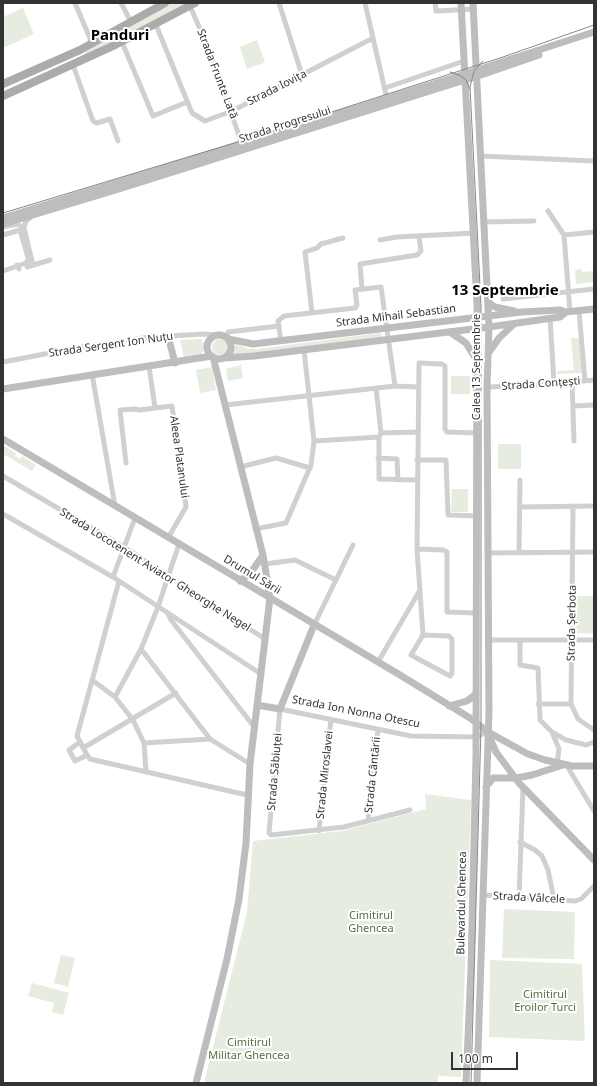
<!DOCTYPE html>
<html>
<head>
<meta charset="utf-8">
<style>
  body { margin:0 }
  #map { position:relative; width:597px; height:1086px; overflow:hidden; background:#fff; font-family:"Noto Sans",sans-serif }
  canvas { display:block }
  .frame { position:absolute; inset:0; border:4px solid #333; pointer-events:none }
  .scale { position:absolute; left:451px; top:1052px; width:67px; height:18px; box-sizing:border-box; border:2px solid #333; border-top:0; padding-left:5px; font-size:12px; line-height:14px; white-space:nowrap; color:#333; -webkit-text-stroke:3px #fff; paint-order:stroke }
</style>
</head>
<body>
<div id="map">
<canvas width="597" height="1086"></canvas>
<div class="frame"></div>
<div class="scale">100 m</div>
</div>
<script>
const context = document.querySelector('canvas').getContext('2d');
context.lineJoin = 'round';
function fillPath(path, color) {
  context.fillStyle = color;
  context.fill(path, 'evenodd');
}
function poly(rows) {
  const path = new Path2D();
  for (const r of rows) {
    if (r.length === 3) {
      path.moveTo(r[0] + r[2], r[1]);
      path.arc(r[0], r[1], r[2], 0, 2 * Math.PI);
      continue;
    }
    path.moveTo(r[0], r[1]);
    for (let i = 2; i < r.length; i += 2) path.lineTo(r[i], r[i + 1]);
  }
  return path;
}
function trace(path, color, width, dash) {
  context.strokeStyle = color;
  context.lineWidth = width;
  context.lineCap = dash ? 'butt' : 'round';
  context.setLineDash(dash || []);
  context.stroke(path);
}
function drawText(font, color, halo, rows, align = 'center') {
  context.font = font + ' "Noto Sans",sans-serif';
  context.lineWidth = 4;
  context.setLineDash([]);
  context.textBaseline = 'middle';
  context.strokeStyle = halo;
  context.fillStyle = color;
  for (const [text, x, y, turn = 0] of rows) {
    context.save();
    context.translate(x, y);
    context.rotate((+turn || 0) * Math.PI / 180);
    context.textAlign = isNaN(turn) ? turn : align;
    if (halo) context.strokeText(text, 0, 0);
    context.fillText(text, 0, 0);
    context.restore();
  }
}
fillPath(poly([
  [172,3,189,3,98,51,84,55,86,51],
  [23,8,34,34,3,48,3,17],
  [257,40,265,62,247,69,240,47],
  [582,269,582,272,594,271,594,282,576,284,575,270],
  [380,333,382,335,380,337,233,356,232,354,235,344,249,349,257,349],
  [571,338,580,338,583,373,557,374,557,371,574,370],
  [220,347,8],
  [201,339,204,343,204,349,201,355,184,358,180,340],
  [241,365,243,378,228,381,226,369],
  [212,367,216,390,200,393,196,370],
  [451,376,470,376,470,394,451,394],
  [498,444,521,444,521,469,498,469],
  [3,445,16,453,15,456,20,459,22,456,36,465,32,471,3,454],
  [452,489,468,489,468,512,451,512],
  [576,596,594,596,594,634,576,633],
  [425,794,471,800,461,1077,438,1076,438,1083,204,1083,247,912,253,841,342,831,426,809],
  [504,909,575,912,574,959,502,958],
  [61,955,75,958,68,987,54,983],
  [490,960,582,964,585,1041,489,1037],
  [32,983,69,993,63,1015,52,1012,54,1003,28,996]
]), '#e6ecdf');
trace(poly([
  [75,3,92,43],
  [121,3,131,22],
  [279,3,302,75],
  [365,3,387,99],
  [435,3,436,11,474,9],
  [190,6,210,52,242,144],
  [156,25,192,113,205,121,232,111,373,38],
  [122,42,153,116,187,102],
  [73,65,93,121,97,123,110,119,118,141],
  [385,88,464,61],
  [480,156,594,161],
  [548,211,564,235,570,312],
  [483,222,534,221],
  [3,227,17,224,24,228],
  [3,235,20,230,29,261,27,261],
  [564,235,594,232],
  [380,240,397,237,474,233],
  [27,267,50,260],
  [3,271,32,261,24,228,26,221,31,217],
  [362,289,360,264,417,255,421,251,419,237],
  [503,299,594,289],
  [579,311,585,381],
  [312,313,305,252,317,248,321,244,343,238],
  [550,318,554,383],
  [227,338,228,332,279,326],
  [281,341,278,321,284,316,355,308,357,305,355,290,381,287,395,386],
  [3,362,76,348,150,337,204,334,219,335],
  [149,366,155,408],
  [92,374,115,506],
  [572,382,574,441],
  [487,387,541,385,594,380],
  [376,388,381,433],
  [225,405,395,386,418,387],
  [573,406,594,405],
  [381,433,379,437,379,479,417,480],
  [381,433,417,432],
  [314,441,379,437],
  [378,458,397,459,398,480],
  [417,460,446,460,448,515,477,516],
  [126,463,120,410,135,409,139,410,172,406,186,507,168,538],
  [240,467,276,458,310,468],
  [3,476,124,547,265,639],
  [573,506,571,704,578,719,594,730],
  [520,507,594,506],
  [3,514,113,577,261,674],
  [255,529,286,523,311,465,314,441,304,350],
  [417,549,444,550,447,552,447,612,476,613],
  [488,553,594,552],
  [519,553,520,480],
  [265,564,295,560,336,580],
  [113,577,135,518],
  [119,581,77,736,87,755,90,759,247,795],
  [168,614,171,620,255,728],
  [314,625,353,545],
  [423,635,449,636,452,639,452,673,450,676,411,655,423,635,417,549,419,363,442,364,445,366,445,429,447,432,477,433],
  [488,640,594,640],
  [520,640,520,665,538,668,540,720,552,732,566,740,586,745,594,742],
  [141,649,210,739,250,764],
  [378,662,420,590],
  [92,680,115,697,133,720,144,743,146,771],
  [115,697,141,649,158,607,179,544],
  [538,704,571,704],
  [552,732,559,749,557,764],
  [80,742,69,750,75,761,87,755],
  [144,743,210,739],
  [83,748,176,693],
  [567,766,594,811],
  [410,810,344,827,271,835,269,833,280,709,411,736,476,737,488,732],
  [368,821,378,730],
  [319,831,331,719],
  [520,842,535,850,542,856,548,870,554,899],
  [483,895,575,901,581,899,594,886],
  [519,897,523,787]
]), '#d0d0d0', 5);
trace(poly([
  [461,3,477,304,476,756,471,969,466,1083],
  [473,3,489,327,487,387,489,712,477,1083],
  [3,218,465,74,594,32],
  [3,224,119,189,484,74,539,55],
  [488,302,495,307,514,311],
  [450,332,466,343,474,356],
  [219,347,12],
  [168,336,175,363],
  [228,339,253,344,522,312,560,310,566,312],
  [490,351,499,338,514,324],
  [224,358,254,356,489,327,560,317,566,312,594,309],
  [3,389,212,356],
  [3,439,400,675,470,718,488,732,528,754,545,760,572,766,594,766],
  [240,581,252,571,263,555],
  [257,705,280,709,314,625],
  [449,706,467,701,476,694],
  [488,734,496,752,519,783,594,860],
  [486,787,493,778,516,778,532,775,563,765],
  [196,1083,227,959,239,899,246,843,250,764,270,598,263,555,213,357]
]), '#bdbdbd', 7);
trace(poly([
  [3,84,80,50,165,3],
  [3,96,115,45,195,3]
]), '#ababab', 8);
trace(poly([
  [450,72,459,75,466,80,470,89],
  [3,213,241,141,503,57,594,25],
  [471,1083,481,727,481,306,470,87,474,71,483,61]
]), '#888', 1);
trace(poly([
  [17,265,19,269]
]), '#d0d0d0', 5);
drawText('11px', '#333', '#fff', [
  ["Strada Frunte Lată",217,74,69],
  ["Strada Iovița",277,88,-27],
  ["Strada Progresului",285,125,-18],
  ["Strada Mihail Sebastian",396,316,-7],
  ["Strada Sergent Ion Nuțu",111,345,-8],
  ["Calea 13 Septembrie",477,367,-90],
  ["Strada Conțești",541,384,-4],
  ["Aleea Platanului",179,457,82],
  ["Strada Locotenent Aviator Gheorghe Negel",155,570,32],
  ["Drumul Sării",252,575,31],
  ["Strada Șerbota",572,623,-89],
  ["Strada Ion Nonna Otescu",356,712,11],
  ["Strada Săbiuței",275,772,-85],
  ["Strada Miroslavei",325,775,-84],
  ["Strada Cântării",373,775,-84],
  ["Strada Vâlcele",529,898,3],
  ["Bulevardul Ghencea",462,903,-89]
]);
drawText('11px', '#56703f', '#fff', [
  ["Cimitirul",371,916],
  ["Ghencea",371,929],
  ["Cimitirul",545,995],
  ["Eroilor Turci",545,1008],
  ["Cimitirul",249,1043],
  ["Militar Ghencea",249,1056]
]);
drawText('bold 15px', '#000', '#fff', [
  ["Panduri",120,36],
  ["13 Septembrie",505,291]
]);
</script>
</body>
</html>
